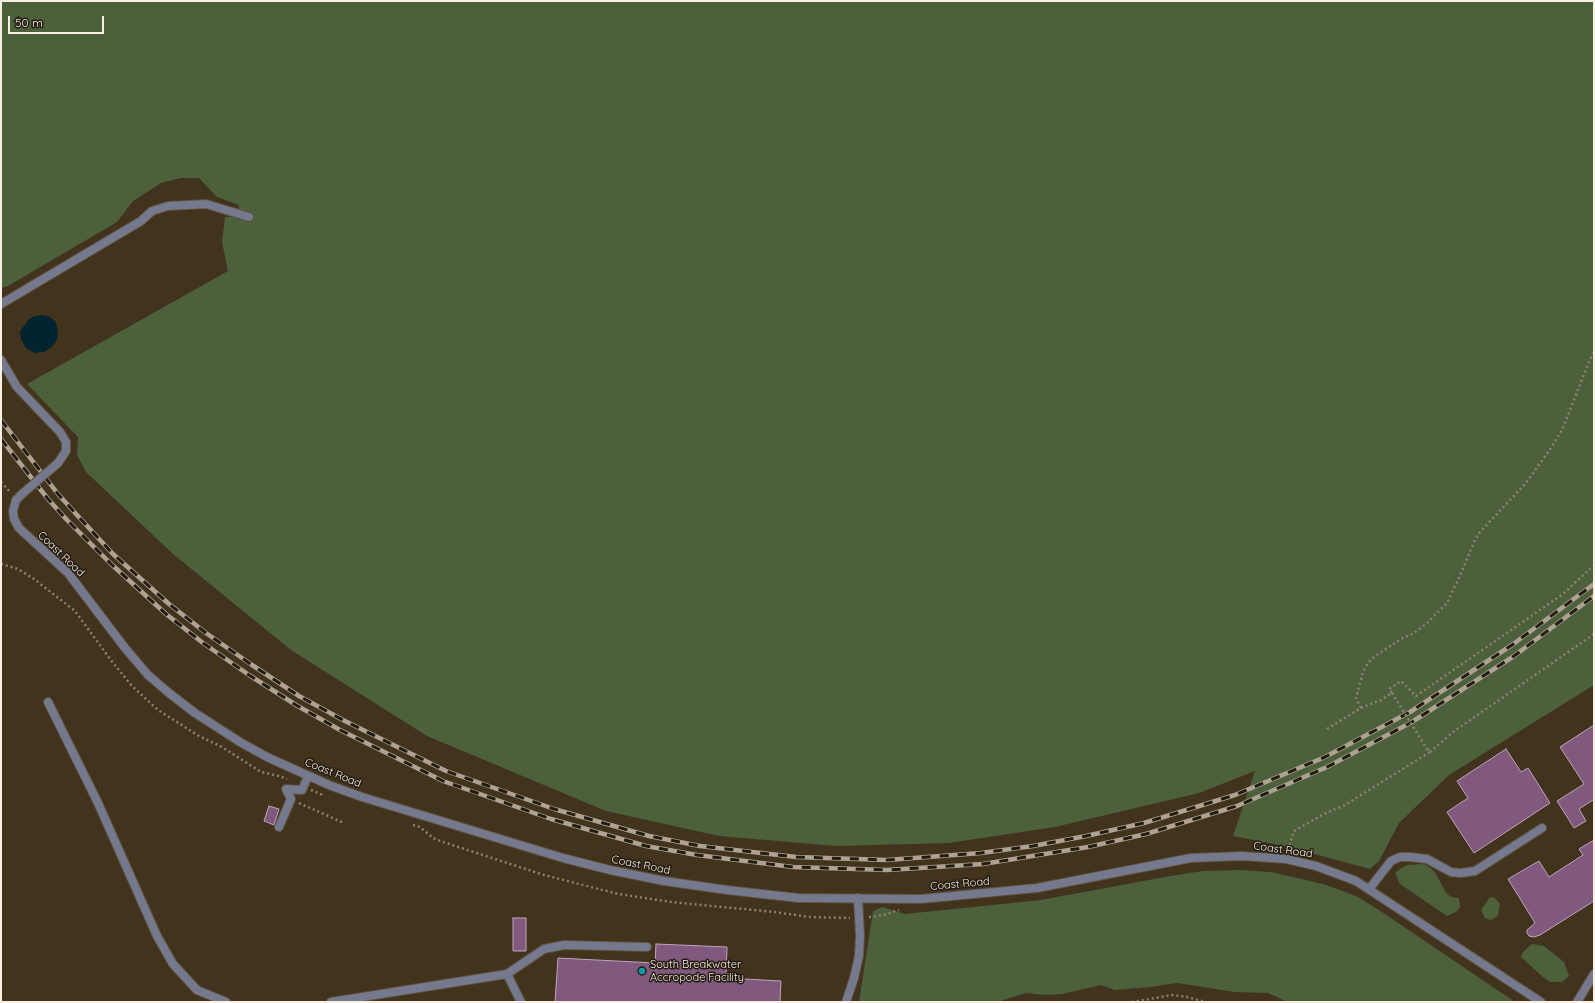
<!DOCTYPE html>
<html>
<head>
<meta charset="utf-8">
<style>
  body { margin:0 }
  #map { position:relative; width:1595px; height:1003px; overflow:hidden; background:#42331d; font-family:Quicksand,sans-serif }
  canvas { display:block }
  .frame { position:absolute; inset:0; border:2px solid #f9efe2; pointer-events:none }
  .scale { position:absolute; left:8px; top:16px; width:96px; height:18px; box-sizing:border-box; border:2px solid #f9efe2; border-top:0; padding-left:5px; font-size:12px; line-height:14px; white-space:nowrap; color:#f9efe2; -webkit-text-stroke:3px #231c12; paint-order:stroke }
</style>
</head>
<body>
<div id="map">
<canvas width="1595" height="1003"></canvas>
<div class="frame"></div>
<div class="scale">50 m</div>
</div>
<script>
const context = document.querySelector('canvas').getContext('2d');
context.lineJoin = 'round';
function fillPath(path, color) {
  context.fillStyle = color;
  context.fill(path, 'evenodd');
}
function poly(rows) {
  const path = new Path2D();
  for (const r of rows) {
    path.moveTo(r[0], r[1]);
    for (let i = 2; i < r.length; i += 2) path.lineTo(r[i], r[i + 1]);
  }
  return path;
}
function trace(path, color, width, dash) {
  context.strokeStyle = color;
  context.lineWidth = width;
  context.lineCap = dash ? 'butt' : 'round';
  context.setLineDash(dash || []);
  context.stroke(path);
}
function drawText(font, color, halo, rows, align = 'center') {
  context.font = font + ' Quicksand,sans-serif';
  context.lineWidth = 3;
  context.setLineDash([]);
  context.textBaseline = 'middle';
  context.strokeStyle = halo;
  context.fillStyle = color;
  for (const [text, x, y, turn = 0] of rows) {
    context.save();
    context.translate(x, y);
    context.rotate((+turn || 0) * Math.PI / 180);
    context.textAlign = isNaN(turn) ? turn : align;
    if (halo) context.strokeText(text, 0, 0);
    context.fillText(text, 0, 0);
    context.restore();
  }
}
fillPath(poly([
  [1,1,1594,1,1594,685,1449,775,1399,823,1379,861,1370,869,1289,847,1233,836,1255,771,1199,793,1055,827,949,843,837,846,719,836,606,811,427,736,291,650,173,554,86,472,77,455,78,437,27,384,228,271,222,242,225,217,237,217,239,205,217,197,199,178,181,178,161,183,133,201,117,222,8,286,1,288],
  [1424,864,1431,868,1436,874,1446,893,1451,897,1459,898,1460,907,1456,912,1447,916,1400,884,1395,873,1400,869,1407,865],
  [1240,870,1270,872,1302,879,1326,885,1356,896,1379,910,1515,1002,1288,1002,1268,993,1235,992,1177,983,1150,987,1115,990,1101,985,1062,994,1044,995,1026,993,997,1002,859,1002,873,911,882,907,905,914,1041,900,1170,876,1203,871],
  [1490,897,1495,898,1500,904,1498,915,1493,919,1490,920,1485,918,1481,910],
  [1532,944,1544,946,1564,962,1569,976,1562,982,1550,982,1543,977,1521,957,1523,952]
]), '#4c603b');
fillPath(poly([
  [43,315,50,317,56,322,58,332,57,340,52,347,44,352,35,353,26,348,21,339,20,331,29,319,35,316]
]), '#012430');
const building = poly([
  [1594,725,1594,801,1593,800,1579,809,1586,821,1574,828,1557,801,1584,784,1560,747,1594,725],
  [1506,749,1521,772,1528,768,1550,803,1474,853,1447,812,1468,798,1457,781,1506,749],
  [269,806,279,809,274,825,264,821,269,806],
  [1594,840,1594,901,1540,935,1534,937,1529,936,1527,933,1527,930,1535,923,1508,879,1539,861,1549,877,1583,855,1579,849,1594,840],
  [513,918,526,918,526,951,513,951,513,918],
  [656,944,727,947,726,978,781,981,780,1002,555,1002,558,958,655,963,656,944]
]);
fillPath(building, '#81597e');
trace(building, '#bda5bb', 1);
const service = poly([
  [1,304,141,221,152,211,168,206,206,204,249,217],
  [48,702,98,803,157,936,173,964,197,990,226,1002],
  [279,827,291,799,286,789,302,790,308,776],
  [1370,888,1391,861,1400,857,1410,857,1427,859,1451,872,1461,873,1475,871,1542,828],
  [507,974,544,949,564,945,647,947],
  [331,1002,507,974,521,1002],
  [846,1002,854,978,859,956,860,936,858,898],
  [1577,1002,1594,974]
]);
const tertiary = poly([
  [1,360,17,387,60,432,66,442,66,451,58,463],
  [22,494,16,500,13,511,14,519,19,528,68,573,125,648,148,675,169,693,195,713,240,742,267,757,329,785,362,797,563,858,610,870,664,881,727,890,798,898,921,899,1037,888,1191,858,1242,856,1286,859,1316,866,1356,881,1541,1002]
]);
trace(service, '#5f513d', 10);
trace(tertiary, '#5f513d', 10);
trace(poly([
  [1,482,10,492],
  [1,564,18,569,34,579,75,611,110,659,132,686,158,710,199,736,222,747,261,772,279,776,287,779],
  [1361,708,1356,698,1363,672,1368,663,1375,656,1401,639,1414,633,1427,623,1447,603,1459,578,1474,542,1480,532,1526,483,1551,448,1562,430,1589,362,1594,352],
  [1327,729,1361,708,1381,700,1392,693,1389,689,1401,681,1416,696,1563,594,1594,565],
  [1430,752,1453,732,1594,634],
  [311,790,323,795],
  [299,803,344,823],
  [413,825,420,827,433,838,443,842,544,875,618,894,671,902,774,912,810,917,850,918],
  [1288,850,1294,831,1324,814,1345,805,1430,752,1427,749],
  [869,917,884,915,899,910],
  [1132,1002,1172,995,1187,997,1206,1002]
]), '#8f826f', 2.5, [2, 3]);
trace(service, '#75798e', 8);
trace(tertiary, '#75798e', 8);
const rail = poly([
  [1,420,58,494,77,515,113,554,169,604,206,633,252,665,299,696,343,720,446,771,554,809,649,836,700,846,796,857,887,860,981,853,1033,846,1086,836,1144,823,1235,795,1325,757,1410,712,1512,645,1594,584],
  [1,439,48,499,67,520,110,563,166,614,203,643,249,675,296,705,340,730,443,781,551,819,646,846,697,855,793,867,887,870,983,864,1088,847,1146,834,1237,806,1327,767,1412,722,1514,656,1594,596]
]);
trace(rail, '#aea292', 4.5);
trace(rail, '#231c12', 3, [9]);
const tertiaryBridge = poly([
  [22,494,58,463]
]);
trace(tertiaryBridge, '#5f513d', 10, []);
trace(poly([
  [1392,693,1427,749]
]), '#8f826f', 2.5, [2, 3]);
trace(tertiaryBridge, '#75798e', 8);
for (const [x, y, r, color] of [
  [642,971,4,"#0f9aa8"]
]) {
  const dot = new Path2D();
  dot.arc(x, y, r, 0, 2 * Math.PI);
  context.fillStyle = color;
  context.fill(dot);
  trace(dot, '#231c12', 1.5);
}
drawText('11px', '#f9efe2', '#231c12', [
  ["Coast Road",61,554,44],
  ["Coast Road",333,773,22],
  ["Coast Road",1283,850,8],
  ["Coast Road",641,865,11],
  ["Coast Road",960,884,-5]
]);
drawText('11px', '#f9efe2', '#231c12', [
  ["South Breakwater",650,965],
  ["Accropode Facility",650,978]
], 'left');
</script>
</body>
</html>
